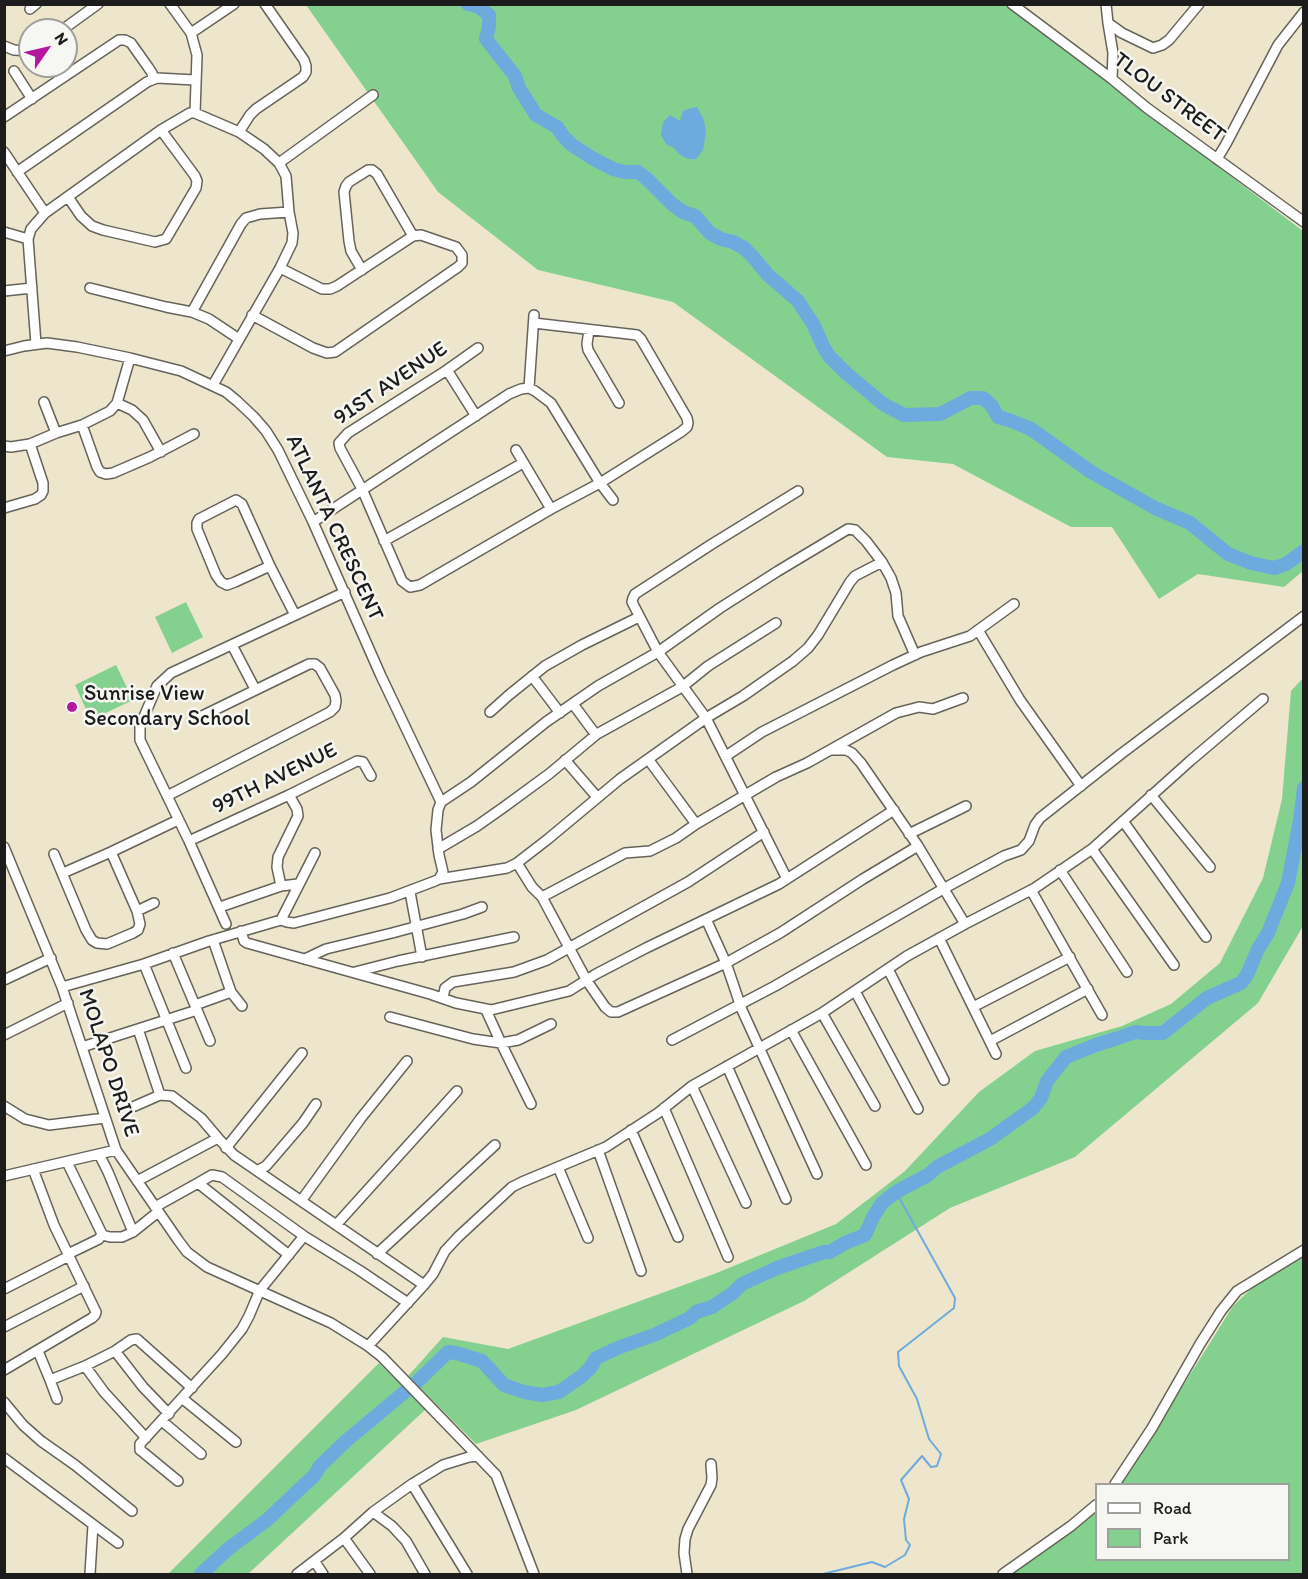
<!DOCTYPE html>
<html>
<head>
<meta charset="utf-8">
<style>
  body { margin:0 }
  #map { position:relative; width:1308px; height:1579px; overflow:hidden; background:#ede6cd; font-family:Itim,sans-serif }
  canvas { display:block }
  .frame { position:absolute; inset:0; border:6px solid #1c1c1c; pointer-events:none }
  .legend { position:absolute; left:1095px; top:1483px; width:195px; height:78px; box-sizing:border-box; background:#f6f6f2; border:2px solid #9f9f9c; margin:0; padding:8px 10px; list-style:none; font-size:18px; color:#1c1c1c }
  .legend li { display:flex; align-items:center; gap:12px; height:30px }
  .legend b { width:30px; border:2px solid #9f9f9c }
  .north { position:absolute; left:18px; top:18px; width:60px; height:60px; box-sizing:border-box; background:#f6f6f2; border:2px solid #9f9f9c; border-radius:50%; rotate:56deg; font-size:16px; font-weight:700; line-height:24px; text-align:center; color:#1c1c1c }
  .north::after { content:''; display:block; margin:auto; width:21px; height:27px; background:#b5179e; clip-path:polygon(50% 0,100% 100%,50% 72%,0 100%) }
</style>
</head>
<body>
<div id="map">
<canvas width="1308" height="1579"></canvas>
<div class="frame"></div>
<ul class="legend">
<li><b style="height:8px;background:#fff"></b>Road</li>
<li><b style="height:16px;background:#84d18f"></b>Park</li>
</ul>
<div class="north">N</div>
</div>
<script>
const context = document.querySelector('canvas').getContext('2d');
context.lineJoin = 'round';
function fillPath(path, color) {
  context.fillStyle = color;
  context.fill(path, 'evenodd');
}
function poly(rows) {
  const path = new Path2D();
  for (const r of rows) {
    path.moveTo(r[0], r[1]);
    for (let i = 2; i < r.length; i += 2) path.lineTo(r[i], r[i + 1]);
  }
  return path;
}
function trace(path, color, width, dash) {
  context.strokeStyle = color;
  context.lineWidth = width;
  context.lineCap = dash ? 'butt' : 'round';
  context.setLineDash(dash || []);
  context.stroke(path);
}
function drawText(font, color, halo, rows, align = 'center') {
  context.font = font + ' Itim,sans-serif';
  context.lineWidth = 5;
  context.setLineDash([]);
  context.textBaseline = 'middle';
  context.strokeStyle = halo;
  context.fillStyle = color;
  for (const [text, x, y, turn = 0] of rows) {
    context.save();
    context.translate(x, y);
    context.rotate((+turn || 0) * Math.PI / 180);
    context.textAlign = isNaN(turn) ? turn : align;
    if (halo) context.strokeText(text, 0, 0);
    context.fillText(text, 0, 0);
    context.restore();
  }
}
fillPath(poly([
  [306,5,1005,5,1303,231,1303,571,1284,587,1198,574,1159,599,1112,527,1071,527,953,464,887,457,673,302,538,270,438,192],
  [186,602,203,637,172,653,155,617],
  [116,665,133,700,91,720,75,685],
  [1303,678,1303,926,1258,1003,1075,1157,950,1208,804,1301,576,1410,476,1444,408,1376,443,1337,508,1349,714,1274,836,1224,905,1171,979,1092,1035,1051,1122,1026,1171,1004,1220,963,1263,878,1282,799,1291,691],
  [1303,1257,1303,1574,1012,1574,1075,1530,1096,1510,1096,1560,1288,1560,1288,1484,1120,1484,1126,1477,1233,1306,1252,1288],
  [379,1363,426,1409,248,1574,168,1574]
]), '#84d18f');
fillPath(poly([
  [697,107,704,120,706,133,703,150,696,159,688,159,680,155,674,148,666,144,661,135,663,122,670,115,680,121,683,111,691,108]
]), '#6daade');
trace(poly([
  [823,1574,872,1562,885,1567,905,1555,910,1545,906,1540,904,1519,909,1499,901,1480,922,1456,931,1467,937,1466,941,1454,929,1439,917,1399,899,1366,898,1352,954,1308,955,1298,896,1192]
]), '#6daade', 2);
trace(poly([
  [468,4,479,7,489,15,489,27,486,39,515,76,519,88,536,115,557,127,563,136,572,145,592,158,613,169,625,172,638,172,647,179,672,204,683,212,695,216,710,233,721,239,733,242,744,248,753,257,768,275,798,301,813,324,823,346,829,356,846,373,883,404,904,415,940,414,971,398,983,398,992,406,998,417,1009,420,1031,429,1091,472,1155,508,1190,523,1228,554,1251,563,1274,568,1286,564,1304,551],
  [201,1574,228,1549,267,1520,305,1484,314,1476,320,1466,346,1441,419,1380,448,1352,456,1353,482,1361,504,1385,524,1392,542,1395,559,1392,582,1376,591,1367,596,1358,620,1347,654,1335,690,1318,696,1312,712,1307,733,1293,742,1284,777,1268,824,1252,830,1252,845,1243,865,1235,873,1217,882,1203,896,1192,928,1175,937,1167,990,1139,1033,1108,1041,1098,1047,1081,1066,1057,1096,1045,1115,1039,1135,1032,1145,1033,1163,1033,1207,998,1241,983,1247,975,1258,949,1268,933,1288,883,1300,820,1304,788]
]), '#6daade', 14);
const minor = poly([
  [170,4,191,33,197,55,195,113],
  [1012,4,1112,79,1147,108,1304,222],
  [1106,4,1108,23,1122,33,1153,48,1162,45,1169,40,1199,4],
  [30,9,36,4],
  [1108,23,1113,53,1112,79],
  [62,30,98,4],
  [191,33,234,4],
  [4,46,14,50,30,51],
  [14,71,32,99],
  [4,117,119,40,125,40,131,43,148,67,152,73,153,79],
  [239,132,250,115,256,109,303,77,306,72,306,66,304,60,265,4],
  [4,152,45,213],
  [1217,159,1226,144,1278,45,1304,12],
  [279,163,373,95],
  [17,172,147,82,157,78,195,80],
  [68,197,81,216,92,226,103,230,155,242,166,239,196,188,197,181,195,176,161,130],
  [4,232,28,239],
  [362,270,351,251,349,241,344,192,346,186,349,182,368,170,372,170,377,174,413,236],
  [90,288,166,307,192,312,209,319,239,339],
  [4,291,32,288],
  [192,312,241,224,246,218,260,214,289,212],
  [252,315,313,348,327,353,335,352,458,267,462,263,462,255,456,247,421,235,413,236,337,286,330,289,322,289,280,268],
  [589,330,587,344,588,350,619,403],
  [36,344,28,239,31,229,45,213,161,130,190,113,195,113,239,132,264,149,279,163,286,176,289,212,293,233,292,243,280,268,213,385],
  [478,348,447,370,348,433,339,443,340,448,362,489,402,581,410,587,420,585,551,509,600,483,681,432,687,427,688,423,687,418,641,339,637,335,534,323],
  [4,351,24,346,47,343,77,347,130,358,181,371,226,392,237,401,254,417,266,431,278,450,313,522,381,676,441,802],
  [447,370,476,416],
  [529,388,534,315],
  [44,402,56,433],
  [117,403,132,410,143,420,161,452],
  [82,425,97,467,100,472,106,474,113,473,150,457,194,434],
  [4,446,11,447,30,444,56,433,82,425,110,411,117,403,130,358],
  [516,450,551,509],
  [4,508,35,499,41,495,43,491,43,483,30,444],
  [313,522,509,394,521,389,529,388,535,391,551,403,600,483,613,500],
  [384,541,523,463],
  [270,566,235,582,227,585,221,582,216,575,197,529,197,523,199,519,236,500,242,504,270,566,295,615],
  [978,630,1020,700,1081,786],
  [232,645,255,689],
  [532,676,560,713],
  [573,704,596,735],
  [490,712,509,695,545,666,582,645,639,617],
  [833,750,846,750,852,753,861,763,918,846,965,924],
  [726,756,762,732,893,665,921,652,970,636,1014,604],
  [648,759,696,824],
  [565,760,597,797],
  [1151,795,1210,867],
  [167,796,330,712,335,707,336,701,335,695,320,668,315,664,309,664,202,716],
  [1123,821,1206,937],
  [909,834,966,806],
  [189,841,289,795,357,761,363,762,371,776],
  [4,847,62,987,116,1150,178,1240,187,1252,207,1267,331,1323,368,1346,382,1357,496,1475,534,1574],
  [438,849,477,826,504,807,549,774,597,734,682,687,708,666,776,623],
  [1092,849,1174,965],
  [54,854,86,930,92,940,97,943,107,944,133,933,138,930,140,924,137,911,111,852],
  [517,863,532,887,542,897,587,981,605,1007,611,1012,618,1012,726,963,780,933,863,879,918,846],
  [1060,870,1127,972],
  [63,873,111,852,178,820],
  [439,879,507,868,517,863,548,839,620,779,706,718,743,696,793,661,808,648,818,635,850,582,855,576,882,562],
  [787,879,706,718,658,652,632,602,633,598,635,594,712,544,798,491],
  [281,886,277,867,278,857,298,816,297,809,289,795],
  [1031,890,1102,1015],
  [410,892,422,957],
  [542,897,625,853,650,851,676,838,696,824,776,777,807,763,896,713,919,707,933,709,963,698],
  [220,907,281,886,298,884],
  [137,911,154,903],
  [706,919,726,963,742,1010,817,1174],
  [281,920,315,853],
  [226,924,189,841,140,740,140,726,157,686,171,673,345,592],
  [241,931,244,941,247,943,430,994,456,1003,491,1010,569,991,596,974,646,948,779,884,894,810],
  [939,938,996,1054],
  [213,940,231,992,242,1006],
  [305,959,326,949,392,933,463,914,482,907],
  [144,964,186,1068],
  [888,969,944,1080],
  [355,972,398,961,514,937],
  [4,980,51,958],
  [62,987,144,964,209,941,281,920,287,922,294,923,390,898,435,881,439,879,443,872,439,855,436,830,438,810,441,802,471,782,546,722,598,686,658,652,720,608,778,571,848,529,855,530,866,541,882,562,891,578,896,593,898,616,915,655],
  [855,991,918,1109],
  [443,998,445,988,453,982,514,972,547,960,688,882,764,832],
  [195,1005,231,992],
  [973,1007,1070,957],
  [197,1010,210,1041],
  [486,1010,501,1043,531,1104],
  [822,1013,875,1106],
  [390,1017,473,1039,501,1043,518,1040,551,1024],
  [791,1030,866,1165],
  [4,1035,68,1003],
  [672,1040,775,986,943,889,1004,856,1021,850,1029,841,1035,825,1040,818,1121,754,1304,616],
  [990,1041,1088,989],
  [82,1047,197,1010,173,953],
  [727,1066,786,1199],
  [692,1086,746,1203],
  [160,1095,172,1096,201,1118,218,1138,234,1155,424,1285],
  [4,1106,25,1119,49,1125,105,1118],
  [135,1106,160,1095,138,1029],
  [664,1108,728,1257],
  [631,1130,678,1237],
  [226,1148,302,1053],
  [598,1150,641,1271],
  [99,1154,108,1172,133,1232],
  [67,1162,102,1234,99,1239,68,1254],
  [558,1167,588,1238],
  [257,1171,266,1166,273,1158,303,1123,316,1104],
  [4,1176,116,1150],
  [137,1181,218,1138],
  [198,1183,212,1175,222,1177,304,1236],
  [301,1201,361,1118,407,1061],
  [155,1207,198,1183,289,1255],
  [336,1225,457,1091],
  [102,1235,110,1237,122,1237,133,1232,158,1212],
  [377,1254,495,1145],
  [4,1289,69,1256],
  [4,1327,84,1286],
  [368,1346,424,1285,433,1274,445,1251,458,1237,512,1187,522,1182,606,1147,658,1113,692,1086,822,1013,907,956,965,924,1035,888,1092,849,1190,761,1263,699],
  [38,1351,50,1380,85,1366,115,1351,131,1340,137,1339,192,1388],
  [115,1351,143,1387,169,1414],
  [85,1366,104,1392,146,1438],
  [4,1370,92,1318,95,1315,96,1312,54,1225,33,1169],
  [50,1380,57,1399],
  [183,1399,236,1442],
  [4,1402,23,1425,41,1441,75,1465,132,1511],
  [162,1421,201,1454],
  [4,1458,118,1543],
  [178,1481,144,1453,140,1450,140,1444,222,1354,242,1329,249,1316,260,1290,304,1236,359,1270,408,1303],
  [412,1484,443,1465,469,1457,478,1456],
  [1115,1484,1152,1428,1200,1344,1221,1311,1237,1291,1304,1250],
  [373,1512,392,1526,406,1541,425,1574],
  [344,1538,373,1512,412,1484,467,1574],
  [315,1562,323,1574],
  [90,1574,93,1525],
  [297,1574,344,1538,370,1574],
  [687,1574,684,1553,685,1539,688,1529,711,1485,712,1478,711,1464],
  [1003,1574,1071,1526,1096,1505]
]);
trace(minor, '#65635a', 12);
trace(minor, '#fff', 9);
for (const [x, y, r, color] of [
  [72,707,6,"#b5179e"]
]) {
  const dot = new Path2D();
  dot.arc(x, y, r, 0, 2 * Math.PI);
  context.fillStyle = color;
  context.fill(dot);
  trace(dot, '#f6f6f2', 2);
}
drawText('22px', '#1c1c1c', '#f6f6f2', [
  ["TLOU STREET",1169,98,37],
  ["91ST AVENUE",391,384,-34],
  ["ATLANTA CRESCENT",334,528,65],
  ["99TH AVENUE",275,779,-26],
  ["MOLAPO DRIVE",108,1063,72]
]);
drawText('22px', '#1c1c1c', '#f6f6f2', [
  ["Sunrise View",84,694],
  ["Secondary School",84,719]
], 'left');
</script>
</body>
</html>
